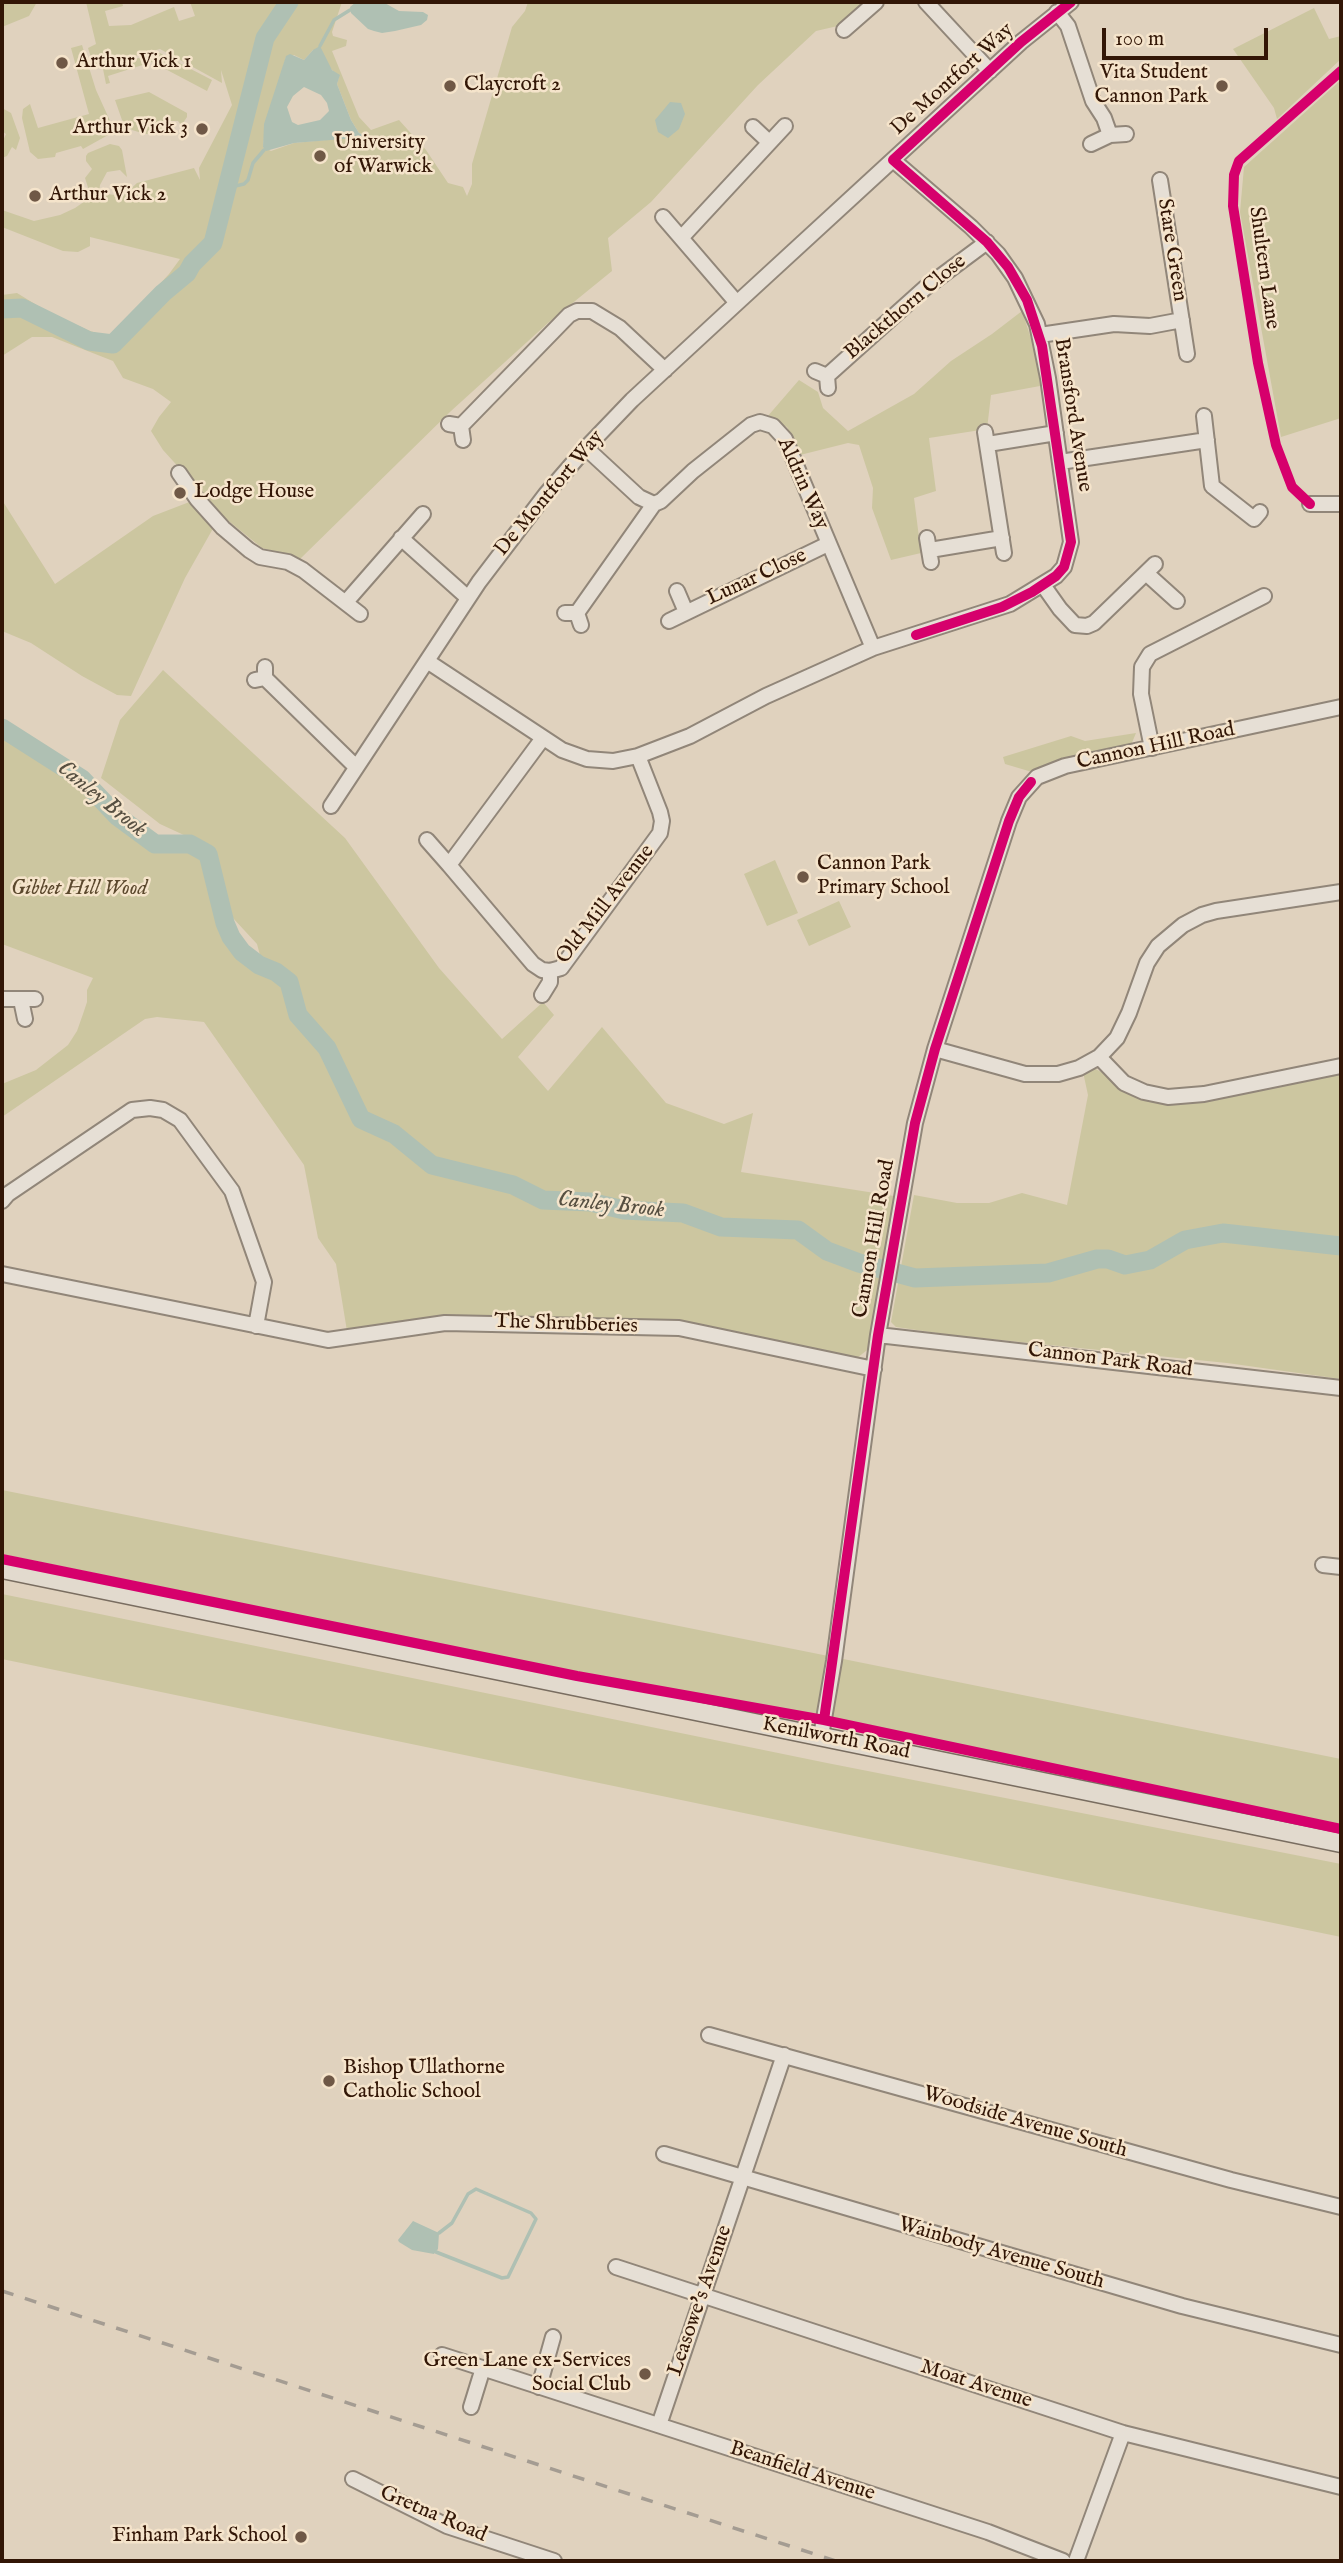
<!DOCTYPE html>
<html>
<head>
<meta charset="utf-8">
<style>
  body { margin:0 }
  #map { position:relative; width:1343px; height:2563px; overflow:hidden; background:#e0d2be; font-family:"IM FELL English",serif }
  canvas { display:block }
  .frame { position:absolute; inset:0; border:4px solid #321606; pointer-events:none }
  .scale { position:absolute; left:1102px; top:28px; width:166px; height:32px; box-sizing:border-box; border:4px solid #321606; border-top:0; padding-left:9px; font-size:21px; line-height:24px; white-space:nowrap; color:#321606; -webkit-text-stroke:5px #f5e4cb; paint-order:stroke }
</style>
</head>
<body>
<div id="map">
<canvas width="1343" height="2563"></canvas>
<div class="frame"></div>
<div class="scale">100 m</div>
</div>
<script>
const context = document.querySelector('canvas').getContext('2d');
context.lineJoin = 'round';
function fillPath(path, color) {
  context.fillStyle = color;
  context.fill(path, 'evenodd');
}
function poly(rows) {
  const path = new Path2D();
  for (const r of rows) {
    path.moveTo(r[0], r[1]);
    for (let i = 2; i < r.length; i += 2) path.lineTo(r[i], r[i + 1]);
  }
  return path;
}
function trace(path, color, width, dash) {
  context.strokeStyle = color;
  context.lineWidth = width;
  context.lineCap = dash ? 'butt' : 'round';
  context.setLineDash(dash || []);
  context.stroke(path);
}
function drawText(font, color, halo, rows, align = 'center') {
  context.font = font + ' "IM FELL English",serif';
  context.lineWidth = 5;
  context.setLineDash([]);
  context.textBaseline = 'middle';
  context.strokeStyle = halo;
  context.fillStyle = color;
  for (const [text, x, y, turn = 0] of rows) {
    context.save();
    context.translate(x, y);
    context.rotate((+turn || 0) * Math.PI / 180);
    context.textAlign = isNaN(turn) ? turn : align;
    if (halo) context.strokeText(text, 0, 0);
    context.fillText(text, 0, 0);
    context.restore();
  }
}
fillPath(poly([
  [2,2,37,2,29,16,2,27],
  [86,2,122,2,123,6,105,11,109,26,131,25,174,7,179,21,195,16,190,2,342,2,332,32,333,36,347,40,346,46,332,51,359,117,371,130,399,120,426,150,448,183,463,187,467,196,472,184,472,164,512,27,525,11,528,2,867,2,842,25,816,31,758,85,651,202,608,238,612,271,548,323,451,411,300,559,262,548,199,497,183,472,163,450,151,431,159,417,171,402,153,389,123,378,113,361,52,337,32,337,2,356,2,295,17,293,48,312,90,331,111,337,169,274,180,259,90,237,90,246,78,252,63,251,2,227,2,210,34,221,60,215,75,208,91,197,85,178,92,169,86,161,86,156,88,153,110,144,119,146,122,150,127,177,120,170,107,172,100,185,99,193,123,196,137,183,194,168,200,180,199,168,232,105,221,70,222,83,160,49,94,67,88,48,96,44],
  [313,50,339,77,337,84,351,120,359,133,368,136,294,143,271,151,263,147,264,137,286,57,294,55,304,60],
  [1314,8,1329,39,1341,36,1341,59,1277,119,1274,108,1233,49],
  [82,45,96,90,111,123,110,134,83,149,81,146,56,153,55,157,38,159,30,152,22,118,23,109,30,104,38,128,89,114,71,48],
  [158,52,212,80,207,91,152,62,108,76,110,83,106,84,103,69],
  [1341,80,1341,418,1281,437,1240,212,1244,167],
  [149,92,187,113,187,117,183,123,181,125,178,121,170,121,169,131,162,134,145,134,132,130,122,120,115,100],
  [2,108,11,113,20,138,16,150,12,147,7,156,2,158,2,143,6,134,2,131],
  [1022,311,1036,354,1040,386,991,395,987,429,929,438,936,491,914,498,921,553,891,560,872,508,873,488,859,445,848,443,800,455,787,427,767,417,799,380,818,392,823,408,848,431,914,394,951,361,992,334],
  [2,500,55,584,153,516,192,501,215,525,185,578,131,696,117,695,82,676,31,643,2,631],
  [163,670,345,838,439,968,502,1039,543,1002,554,1015,518,1057,548,1091,602,1027,666,1103,724,1124,753,1113,741,1172,894,1196,871,1347,857,1358,678,1322,447,1315,347,1331,336,1264,318,1238,304,1165,204,1022,157,1017,145,1019,2,1117,2,1084,36,1070,68,1045,77,1031,83,1014,87,1002,87,990,93,978,2,944,2,733,81,785,111,819,153,850,189,848,206,856,222,923,229,939,250,965,264,970,257,944,232,917,212,848,160,824,101,778,120,720],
  [1136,733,1131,745,1032,772,1005,764,1003,757,1071,736,1085,741],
  [775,860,798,913,767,926,744,874],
  [839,901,851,927,809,946,797,920],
  [1094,1068,1152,1100,1341,1071,1341,1379,1227,1363,951,1335,896,1327,891,1322,914,1195,957,1203,989,1203,1022,1193,1067,1205,1088,1095,1083,1072],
  [2,1490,1341,1759,1341,1824,843,1727,2,1554],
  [2,1594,827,1763,1341,1864,1341,1937,2,1659]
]), '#ccc6a0');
fillPath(poly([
  [356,2,383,2,399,11,423,12,428,15,427,20,421,25,395,31,382,33,374,31,368,29,351,13,350,7],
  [320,46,332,70,340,75,337,84,351,120,359,133,368,137,294,143,266,151,263,147,264,124,286,56,290,54,304,60,313,50],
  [304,87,321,95,327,103,329,111,320,120,298,125,292,122,287,107,293,96],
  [670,102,681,103,685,114,679,129,668,138,658,132,655,120],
  [413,2221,439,2233,438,2249,434,2254,412,2250,399,2242,398,2240]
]), '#afc0b3');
trace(poly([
  [320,46,334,20,350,10],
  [227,188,244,184,248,180,253,163,264,150],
  [436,2252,502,2278,508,2277,536,2219,531,2213,476,2189,468,2194,452,2223,439,2233]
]), '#afc0b3', 3.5);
trace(poly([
  [2,309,22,308,89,341,113,344,163,293,187,273,192,264,213,243,265,38,289,2],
  [2,728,82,779,117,816,155,844,190,844,208,854,225,923,231,937,242,952,259,965,276,972,289,982,298,1015,327,1048,361,1119,394,1134,432,1165,513,1185,543,1200,590,1202,624,1210,683,1213,721,1227,798,1230,827,1251,859,1263,915,1278,1048,1273,1097,1259,1108,1259,1125,1265,1150,1260,1185,1240,1223,1233,1341,1246]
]), '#afc0b3', 19);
const minor = poly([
  [926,2,990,71],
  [1057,12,1068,26,1093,101,1104,118,1110,135],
  [844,30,876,2],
  [753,127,769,142],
  [1091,144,1110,135,1126,134],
  [1160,180,1187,354],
  [663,217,737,303],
  [682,237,785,126],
  [1040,335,1114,324,1150,326,1182,320],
  [815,371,827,376,828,388],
  [827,376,925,288,987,242],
  [1204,416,1212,486,1254,519,1260,512],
  [449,424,461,426,463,440],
  [461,426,569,315,577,311,592,311,620,328,665,370],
  [985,432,1004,553],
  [988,444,1056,433],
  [586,448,639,497,654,504,661,501,693,471,751,425,760,422,773,426,785,439,873,648],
  [1060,462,1207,440],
  [179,473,197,499,223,528,249,550,260,557,288,562,303,570,360,614],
  [1310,504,1341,504],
  [401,538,468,598],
  [927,538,931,562],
  [930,550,1002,538],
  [1146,573,1177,601],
  [1043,585,1060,609,1075,625,1087,626,1094,623,1155,564],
  [677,591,686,612],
  [346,602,423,514],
  [565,613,577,613,581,625],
  [577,613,654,504],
  [669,621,828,544],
  [427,661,562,750,587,759,613,761,638,756,690,736,766,696,873,648,1010,604,1056,576,1064,567,1071,542,1048,378,1037,324,1015,278,998,254,971,227,893,160],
  [265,678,356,767],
  [255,680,265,678,265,667],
  [543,738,449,865,533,964,542,970,550,971],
  [1152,748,1141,694,1142,667,1150,654,1264,596],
  [331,806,479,582,546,494,586,448,632,400,737,303,1021,42,1071,2],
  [427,840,449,865],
  [542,995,550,982,550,971,561,968,660,833,662,821,660,812,638,756],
  [2,999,35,999],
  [21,1000,25,1019],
  [935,1049,1025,1074,1058,1074,1079,1068,1099,1057,1117,1038,1129,1013,1147,963,1158,946,1183,925,1202,915,1216,911,1341,892],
  [1099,1057,1124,1083,1144,1092,1168,1097,1204,1094,1341,1066],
  [2,1201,8,1194,132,1110,150,1108,163,1110,180,1120,232,1191,264,1282,256,1326],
  [2,1274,328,1340,445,1323,679,1328,874,1369],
  [878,1335,1341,1388],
  [1323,1565,1341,1567],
  [821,1736,834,1661,878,1335,915,1123,935,1049,1009,821,1019,797,1037,777,1065,766,1341,707],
  [709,2035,1231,2180,1341,2207],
  [664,2154,1182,2306,1341,2345],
  [616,2267,1123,2433,1341,2487],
  [442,2355,988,2532,1063,2561],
  [539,2387,553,2337],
  [471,2407,483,2368],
  [659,2425,784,2055],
  [353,2479,447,2526,554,2561],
  [1076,2561,1123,2433]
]);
const major = poly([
  [2,1569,1341,1843]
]);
trace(minor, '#918679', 18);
trace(major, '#796d60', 21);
trace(minor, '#e6dfd5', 14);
trace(major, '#e2dace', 18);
trace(poly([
  [2,2291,836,2561]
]), '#a49c92', 3.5, [12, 12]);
trace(poly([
  [1310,504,1292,487,1276,445,1258,363,1233,206,1234,175,1239,161,1341,71],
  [916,635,1002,607,1032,592,1056,576,1064,567,1071,542,1042,346,1027,300,1008,267,987,242,893,160,1021,42,1071,2],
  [2,1559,577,1676,824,1720,1341,1829],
  [824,1720,878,1335,915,1123,935,1049,1009,821,1019,797,1031,782]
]), '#d6006c', 10);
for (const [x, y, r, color] of [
  [62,63,7,"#6f5846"],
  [450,86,7,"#6f5846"],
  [1222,86,7,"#6f5846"],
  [202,129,7,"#6f5846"],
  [320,156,7,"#6f5846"],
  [35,196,7,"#6f5846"],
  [180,493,7,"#6f5846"],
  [803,877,7,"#6f5846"],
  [329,2081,7,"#6f5846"],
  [645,2374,7,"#6f5846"],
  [301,2537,7,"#6f5846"]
]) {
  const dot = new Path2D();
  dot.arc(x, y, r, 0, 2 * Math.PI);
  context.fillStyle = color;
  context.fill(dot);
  trace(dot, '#f5e4cb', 2.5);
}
drawText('21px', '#321606', '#f5e4cb', [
  ["Arthur Vick 1",76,63],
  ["Vita Student",1208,74,"right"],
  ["Cannon Park",1208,98,"right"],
  ["Claycroft 2",464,86],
  ["Arthur Vick 3",188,129,"right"],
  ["University",334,144],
  ["of Warwick",334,168],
  ["Arthur Vick 2",49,196],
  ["Lodge House",194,493],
  ["Cannon Park",817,865],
  ["Primary School",817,889],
  ["Bishop Ullathorne",343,2069],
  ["Catholic School",343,2093],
  ["Green Lane ex-Services",631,2362,"right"],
  ["Social Club",631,2386,"right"],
  ["Finham Park School",287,2537,"right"]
], 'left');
drawText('21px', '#321606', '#f5e4cb', [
  ["De Montfort Way",953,80,-42],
  ["Stare Green",1171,250,81],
  ["Shultern Lane",1263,268,82],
  ["Blackthorn Close",906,308,-40],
  ["Bransford Avenue",1072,415,81],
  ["Aldrin Way",802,484,66],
  ["De Montfort Way",550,494,-50],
  ["Lunar Close",757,578,-25],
  ["Cannon Hill Road",1156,747,-12],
  ["Old Mill Avenue",606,905,-52],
  ["Cannon Hill Road",875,1239,-80],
  ["The Shrubberies",566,1325,2],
  ["Cannon Park Road",1110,1361,7],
  ["Kenilworth Road",836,1739,11],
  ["Woodside Avenue South",1025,2123,16],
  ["Wainbody Avenue South",1001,2254,16],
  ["Leasowe's Avenue",701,2301,-71],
  ["Moat Avenue",976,2385,18],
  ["Beanfield Avenue",802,2472,18],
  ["Gretna Road",433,2515,23]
]);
drawText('italic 21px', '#5b482d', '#f5e4cb', [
  ["Gibbet Hill Wood",79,890]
]);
drawText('italic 23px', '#564f41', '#f5e4cb', [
  ["Canley Brook",101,800,39],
  ["Canley Brook",611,1206,6]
]);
</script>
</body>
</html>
